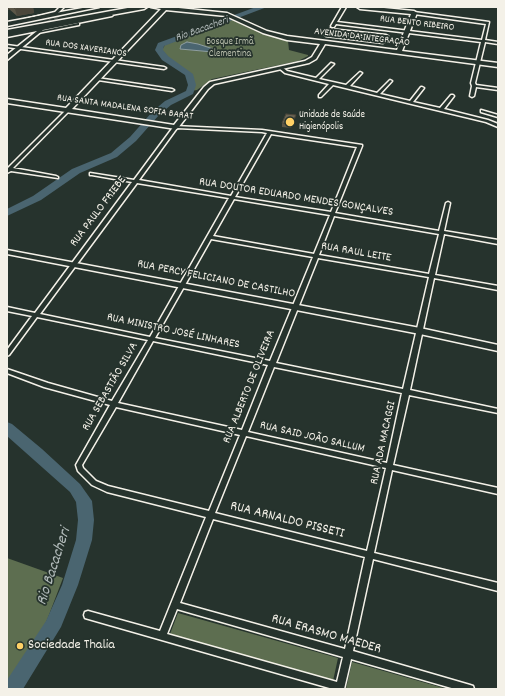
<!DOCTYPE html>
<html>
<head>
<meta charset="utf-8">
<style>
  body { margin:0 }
  #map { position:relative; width:505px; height:696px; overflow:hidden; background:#26332d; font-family:Dekko,sans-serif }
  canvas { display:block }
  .frame { position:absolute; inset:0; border:8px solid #f4f1e8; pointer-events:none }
</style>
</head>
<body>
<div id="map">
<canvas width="505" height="696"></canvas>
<div class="frame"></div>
</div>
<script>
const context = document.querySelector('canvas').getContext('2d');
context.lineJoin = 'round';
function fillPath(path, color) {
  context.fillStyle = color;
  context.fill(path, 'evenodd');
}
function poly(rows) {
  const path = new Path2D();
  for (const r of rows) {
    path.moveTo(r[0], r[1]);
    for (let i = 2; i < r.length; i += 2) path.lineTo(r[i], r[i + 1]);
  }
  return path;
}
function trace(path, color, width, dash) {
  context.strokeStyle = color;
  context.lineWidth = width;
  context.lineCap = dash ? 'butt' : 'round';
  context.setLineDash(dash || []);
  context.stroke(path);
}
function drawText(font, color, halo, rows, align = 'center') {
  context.font = font + ' Dekko,sans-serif';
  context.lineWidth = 3.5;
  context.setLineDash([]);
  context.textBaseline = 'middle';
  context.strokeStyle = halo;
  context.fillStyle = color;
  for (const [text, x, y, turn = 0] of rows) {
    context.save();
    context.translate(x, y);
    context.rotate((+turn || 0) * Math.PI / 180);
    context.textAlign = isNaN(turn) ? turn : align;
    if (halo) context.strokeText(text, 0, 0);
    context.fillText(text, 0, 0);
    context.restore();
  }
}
fillPath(poly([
  [233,19,261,33,288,41,289,50,308,55,308,56,298,61,212,79,197,90,191,91,193,85,190,74,169,58,162,50,165,45],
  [7,558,63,578,47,620,19,672,7,687],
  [178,613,338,658,333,681,170,634],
  [352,662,447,689,346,689]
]), '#5d6e50');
const water = poly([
  [187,42,198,44,229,54,228,57,213,52,180,49,181,45,187,42]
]);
fillPath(water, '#4a6570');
trace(water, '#8e9da0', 1);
fillPath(poly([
  [256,7,267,7,164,46,163,50,168,56,193,74,196,85,193,94,171,105,159,115,136,141,117,157,80,173,41,200,7,216,7,209,33,196,72,169,111,153,130,137,153,111,165,101,186,91,188,85,185,75,162,60,155,50,158,43,256,7],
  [7,422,12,424,42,449,80,484,92,501,94,520,92,540,78,585,61,627,23,689,7,689,7,680,46,621,62,585,76,540,78,520,76,502,70,492,7,436,7,422]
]), '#4a6570');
trace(poly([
  [41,30,61,12]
]), '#455049', 5.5, [5.5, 3]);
const street = poly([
  [60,7,64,7,57,14,15,23,13,22,55,12,60,7],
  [342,7,346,7,337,22,482,40,486,24,414,14,412,13,414,12,489,22,485,40,498,42,498,44,485,42,475,83,476,85,498,88,498,90,476,87,474,96,472,97,470,96,472,86,471,83,481,42,336,24,334,27,332,27,331,26,342,7],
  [78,23,79,23,79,25,38,33,36,32,78,23],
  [330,29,386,35,388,36,385,42,383,43,326,36,325,35,327,34,382,41,384,37,331,31,329,30,330,29],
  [7,45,164,67,166,68,164,69,7,47,7,45],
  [331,63,334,64,319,79,346,85,360,72,362,73,361,74,350,86,377,93,390,80,392,81,380,94,410,101,421,87,422,87,424,88,413,102,440,108,451,95,453,95,454,96,444,109,488,120,498,124,498,127,486,122,333,85,321,97,319,97,319,95,329,84,285,73,279,68,282,67,287,71,316,78,331,63],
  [97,78,172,89,174,90,172,91,98,80,97,80,97,78],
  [67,109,70,110,13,168,56,176,58,177,58,178,11,171,7,173,7,169,67,109],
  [481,110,498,115,498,117,481,112,481,110],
  [174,126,262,130,362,145,362,146,335,213,439,231,446,203,448,202,450,203,444,231,498,240,498,244,444,234,435,275,498,286,498,290,434,278,410,390,498,409,498,413,409,395,393,465,498,488,498,494,392,470,374,553,498,583,498,591,373,559,353,651,470,685,473,686,474,689,455,689,351,659,344,689,333,689,85,618,84,615,85,612,88,611,160,631,206,517,107,492,92,485,78,471,76,465,110,405,44,387,7,373,7,369,48,383,112,401,148,340,37,317,9,355,7,356,7,350,32,316,7,311,7,307,35,313,132,182,92,175,90,175,90,173,134,180,174,126],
  [177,128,262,132,267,133,231,196,139,180,177,128],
  [271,134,357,147,331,212,235,197,271,134],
  [137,183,229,198,150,337,40,314,137,183],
  [234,199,330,215,314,254,213,236,234,199],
  [334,216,439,234,429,274,319,255,334,216],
  [211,239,313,257,270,361,155,338,211,239],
  [318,258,429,277,403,389,276,363,318,258],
  [153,341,268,365,242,430,118,403,153,341],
  [274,367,402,393,387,463,248,432,274,367],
  [116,407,240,435,209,511,108,486,96,481,83,468,82,465,116,407],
  [246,436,386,468,367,551,215,513,246,436],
  [213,519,365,557,345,649,180,603,213,519],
  [177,609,343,657,337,682,167,634,177,609]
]);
const secondary = poly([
  [88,7,99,7,7,26,7,22,88,7],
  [151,7,169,7,227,13,267,31,287,36,397,50,411,14,360,9,357,7,374,7,414,11,417,13,402,51,498,63,498,67,325,44,316,59,309,63,214,84,208,89,178,128,176,129,7,103,7,99,66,108,161,9,151,7],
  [166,10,226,16,263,33,287,40,320,44,312,57,305,61,210,82,204,87,174,125,72,109,166,10],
  [110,13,113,15,112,16,43,30,7,60,7,55,37,31,7,37,7,33,110,13],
  [7,250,420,328,498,345,498,351,420,334,7,254,7,250]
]);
const highway = poly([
  [133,7,147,7,144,9,7,34,7,30,133,7]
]);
trace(street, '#f4f1e8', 3);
trace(secondary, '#f4f1e8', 3);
trace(highway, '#f4f1e8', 3);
fillPath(street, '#26332d');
fillPath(secondary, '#26332d');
fillPath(highway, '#26332d');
fillPath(poly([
  [7,7,33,7,34,13,17,16,9,9,7,11],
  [295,119,291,128,282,127,282,123]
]), '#5c5748');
fillPath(poly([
  [7,7,9,7,9,9,7,11],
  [25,7,33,7,34,13,17,16,15,9],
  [296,115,295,119,291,128,291,124]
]), '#4b473b');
const building = poly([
  [13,7,25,7,15,9,13,7],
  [286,114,296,115,291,124,282,123,286,114]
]);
fillPath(building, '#6b6554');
trace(building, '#4b473b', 1);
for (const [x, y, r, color] of [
  [290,122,5,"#ffd166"],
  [20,646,4,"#ffd166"]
]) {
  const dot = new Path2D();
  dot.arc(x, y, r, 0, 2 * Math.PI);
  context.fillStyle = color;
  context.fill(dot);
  trace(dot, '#26332d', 1.5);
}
drawText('10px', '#f4f1e8', '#26332d', [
  ["RUA BENTO RIBEIRO",417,24,7],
  ["AVENIDA DA INTEGRAÇÃO",362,38,7],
  ["RUA DOS XAVERIANOS",86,49,8],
  ["RUA SANTA MADALENA SOFIA BARAT",125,108,8]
]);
drawText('10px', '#b8bdab', '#26332d', [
  ["Bosque Irmã",230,43],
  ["Clementina",230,55]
]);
drawText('10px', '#f4f1e8', '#26332d', [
  ["Unidade de Saúde",299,116],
  ["Higienópolis",299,128]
], 'left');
drawText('italic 11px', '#b0b9b8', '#26332d', [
  ["Rio Bacacheri",202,30,-20]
]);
drawText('12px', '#f4f1e8', '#26332d', [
  ["RUA DOUTOR EDUARDO MENDES GONÇALVES",296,198,9],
  ["RUA PAULO FRIEBE",99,212,-53],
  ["RUA RAUL LEITE",356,253,10],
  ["RUA PERCY FELICIANO DE CASTILHO",216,280,11],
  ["RUA MINISTRO JOSÉ LINHARES",173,332,12],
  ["RUA SEBASTIÃO SILVA",111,387,-60],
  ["RUA ALBERTO DE OLIVEIRA",250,387,-68],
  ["RUA SAID JOÃO SALLUM",312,438,13],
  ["RUA ADA MACAGGI",384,443,-78]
]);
drawText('14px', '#f4f1e8', '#26332d', [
  ["RUA ARNALDO PISSETI",287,521,14],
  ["RUA ERASMO MAEDER",326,635,16]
]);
drawText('14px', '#f4f1e8', '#26332d', [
  ["Sociedade Thalia",28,646]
], 'left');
drawText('italic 16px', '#b0b9b8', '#26332d', [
  ["Rio Bacacheri",55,567,-72]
]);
</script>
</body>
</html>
